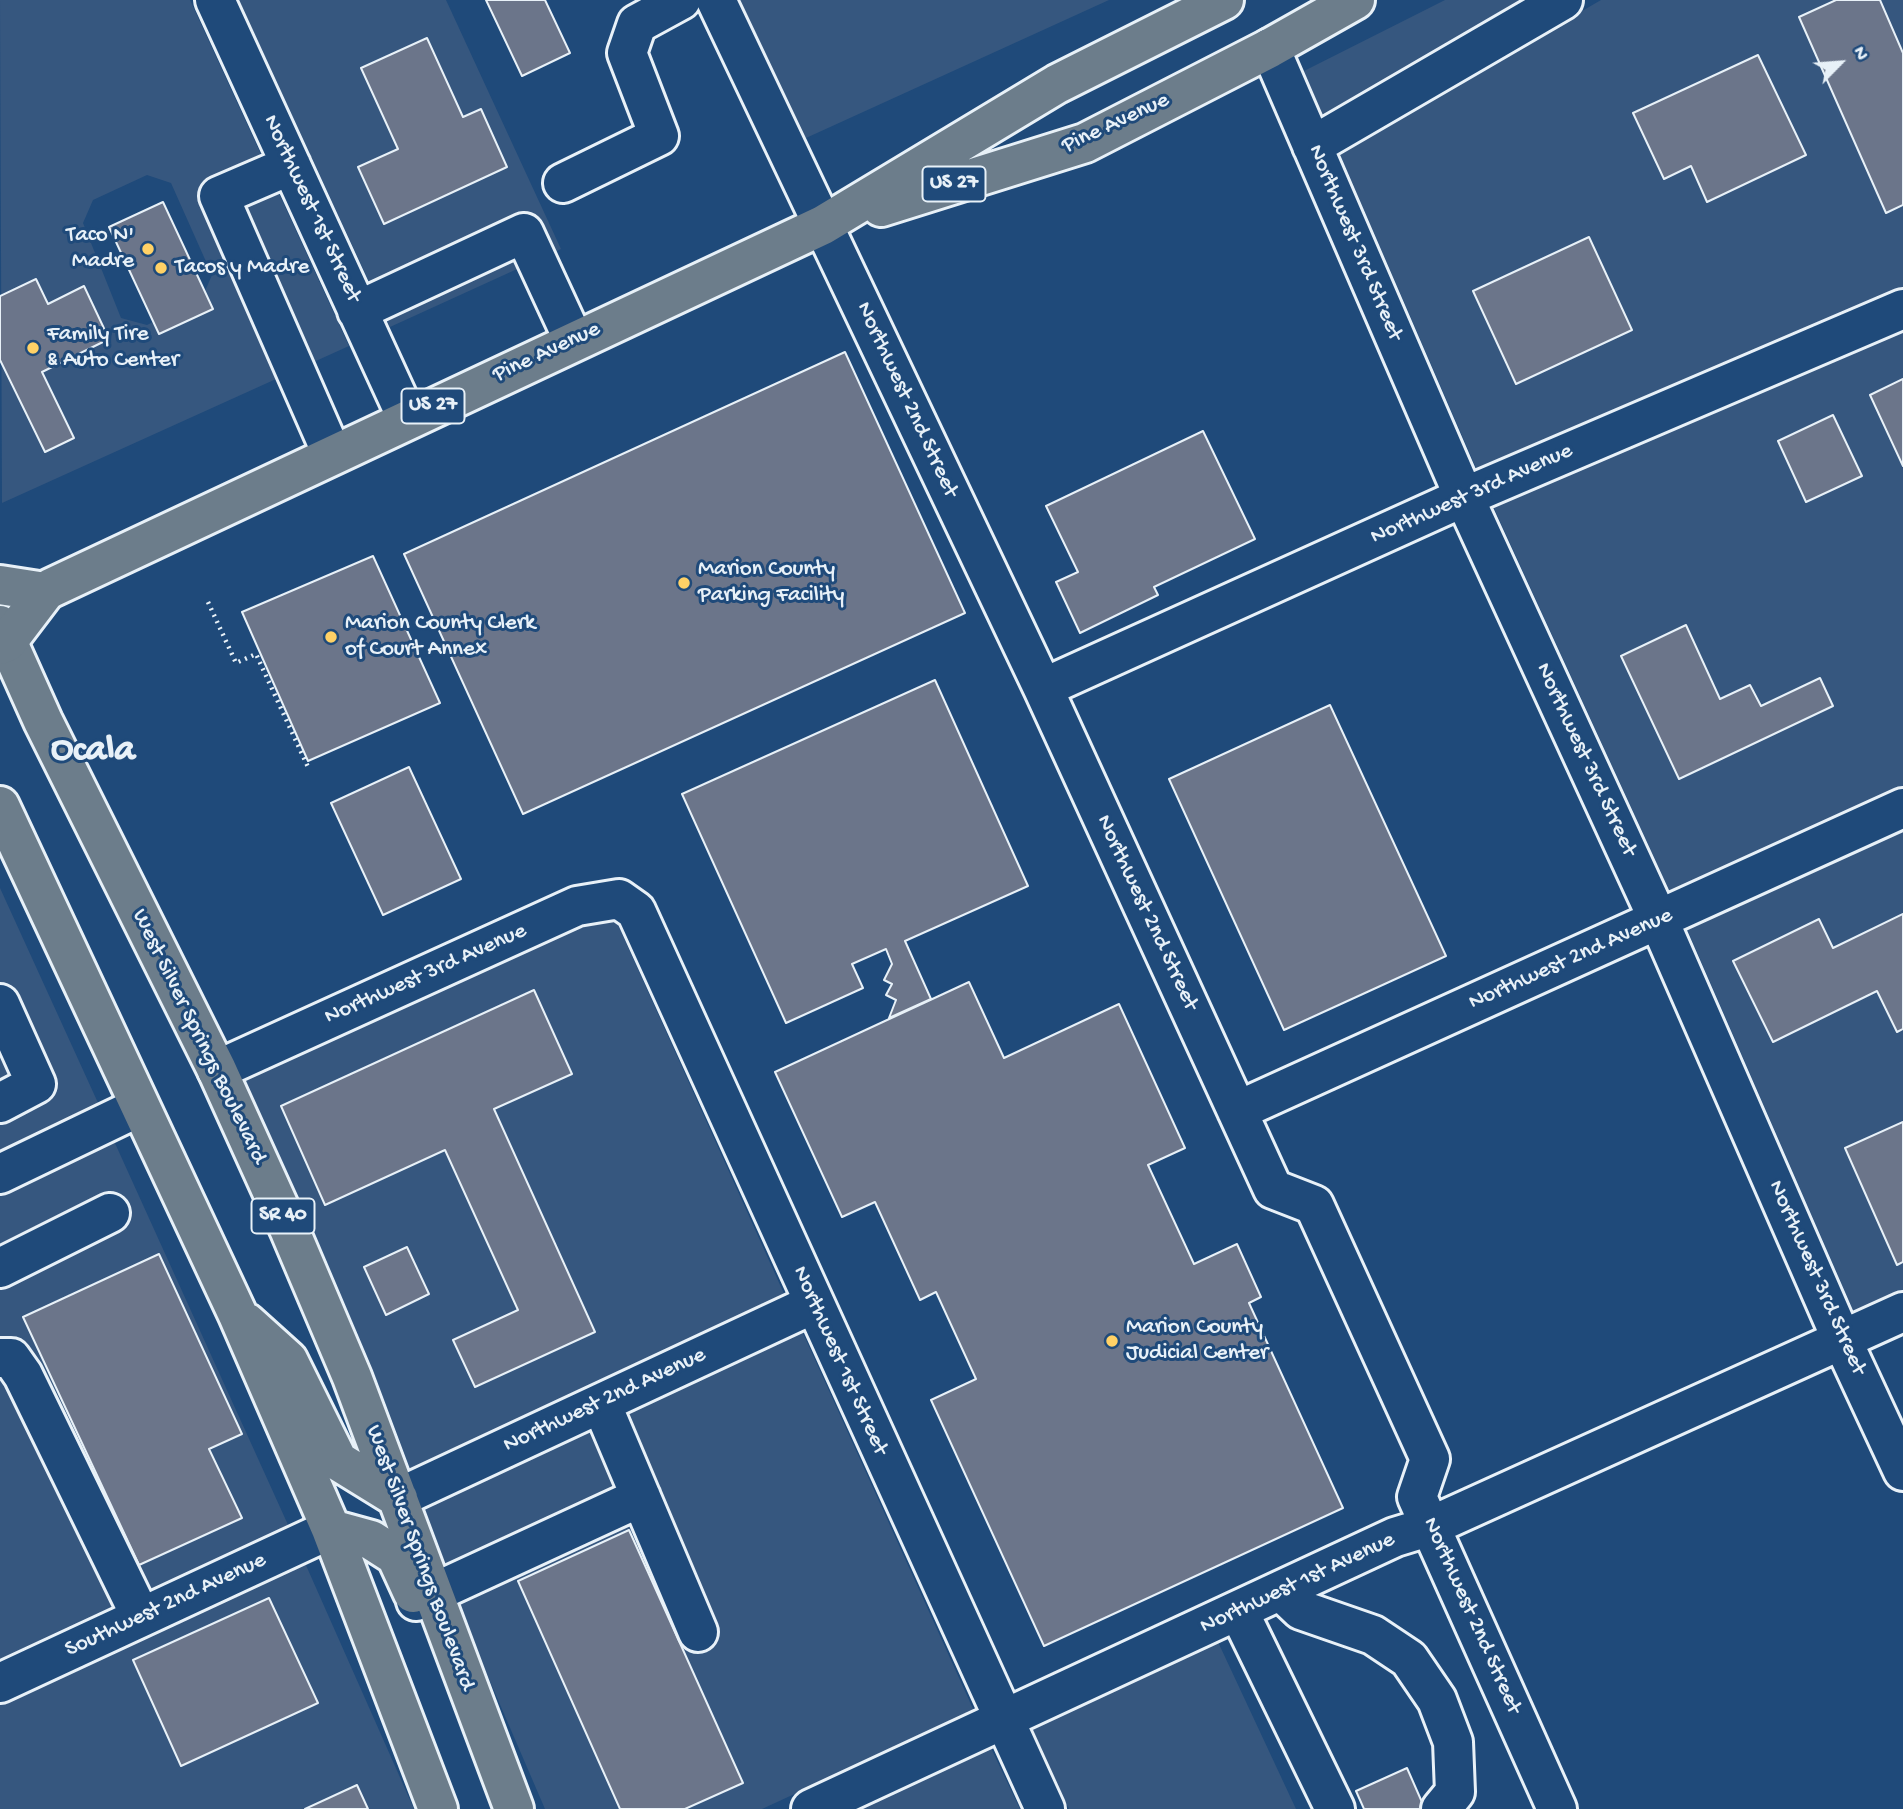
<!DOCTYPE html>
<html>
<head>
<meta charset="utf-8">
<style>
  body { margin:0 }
  #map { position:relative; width:1903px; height:1809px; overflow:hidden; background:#1f4a7a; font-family:"Gochi Hand",sans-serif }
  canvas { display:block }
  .north { position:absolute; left:1805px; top:28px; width:70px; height:70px; -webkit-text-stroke:5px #1f4a7a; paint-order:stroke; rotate:65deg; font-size:19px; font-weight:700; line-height:28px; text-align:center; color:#e8f1f8 }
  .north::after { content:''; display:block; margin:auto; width:24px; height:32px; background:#e8f1f8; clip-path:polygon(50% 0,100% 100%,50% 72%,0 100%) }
</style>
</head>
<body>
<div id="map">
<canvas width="1903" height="1809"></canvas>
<div class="north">N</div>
</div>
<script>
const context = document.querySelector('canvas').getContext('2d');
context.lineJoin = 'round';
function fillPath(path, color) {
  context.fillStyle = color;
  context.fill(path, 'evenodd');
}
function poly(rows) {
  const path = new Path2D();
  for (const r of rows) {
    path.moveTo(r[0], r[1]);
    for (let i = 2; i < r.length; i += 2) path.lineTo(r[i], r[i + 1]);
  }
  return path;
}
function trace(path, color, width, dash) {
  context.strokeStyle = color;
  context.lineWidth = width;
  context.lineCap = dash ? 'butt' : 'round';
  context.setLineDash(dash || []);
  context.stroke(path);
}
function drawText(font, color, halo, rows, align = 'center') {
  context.font = font + ' "Gochi Hand",sans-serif';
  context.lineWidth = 6;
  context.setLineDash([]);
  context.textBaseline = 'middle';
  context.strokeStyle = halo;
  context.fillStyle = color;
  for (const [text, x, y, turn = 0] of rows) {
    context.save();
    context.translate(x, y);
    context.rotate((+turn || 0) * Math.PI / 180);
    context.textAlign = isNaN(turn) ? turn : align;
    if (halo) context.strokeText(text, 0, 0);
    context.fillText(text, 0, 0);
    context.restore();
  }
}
fillPath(poly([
  [0,0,190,0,349,346,2,503],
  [147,175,171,183,212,275,202,298,147,325,121,318,83,223,93,200],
  [239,0,446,0,561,249,390,327],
  [740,0,1109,0,806,138],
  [1445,0,1523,0,1323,116,1304,71],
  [1601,0,1903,0,1903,287,1477,470,1339,152],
  [1903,330,1903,786,1671,894,1493,506],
  [1903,829,1903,1290,1854,1312,1687,929],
  [0,888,99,1105,0,1153],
  [611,920,618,925,785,1296,411,1471,372,1368,310,1222,245,1079,583,925],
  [114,1141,289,1527,0,1662,0,1196],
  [802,1331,974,1711,762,1809,545,1809,483,1665,424,1507],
  [305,1563,414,1809,0,1809,0,1705],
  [1218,1642,1296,1809,1069,1809,1031,1727],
  [990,1746,1020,1809,855,1809]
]), '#36577f');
const building = poly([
  [486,0,545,0,570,53,522,76,486,0],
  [1836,0,1880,0,1903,53,1903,205,1886,213,1799,17,1836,0],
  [427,38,463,117,481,109,507,167,384,224,358,167,398,149,361,68,427,38],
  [1758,55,1806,155,1707,202,1691,166,1664,179,1633,113,1758,55],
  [163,202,213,309,159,334,109,227,163,202],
  [1589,237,1632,330,1516,384,1473,291,1589,237],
  [36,279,48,304,84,286,109,339,42,372,74,438,45,452,0,360,0,296,36,279],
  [845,352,965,613,523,814,404,554,845,352],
  [1903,379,1903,466,1870,395,1903,379],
  [1833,415,1862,476,1806,502,1778,441,1833,415],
  [1203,431,1255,539,1154,587,1158,595,1080,633,1056,582,1078,572,1046,506,1203,431],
  [373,556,440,703,308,761,242,612,373,556],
  [1686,625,1720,699,1750,685,1761,706,1820,678,1833,706,1679,779,1621,656,1686,625],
  [935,680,1028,886,905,941,931,999,889,1018,896,1000,886,995,892,984,884,980,892,964,886,949,852,964,863,988,786,1023,682,794,935,680],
  [1330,705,1446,956,1284,1030,1169,779,1330,705],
  [409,767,461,879,383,915,331,803,409,767],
  [1903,914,1903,1029,1897,1032,1877,991,1773,1042,1733,961,1819,919,1833,948,1903,914],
  [969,982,1004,1058,1119,1004,1185,1148,1148,1165,1194,1264,1237,1244,1261,1297,1249,1303,1343,1508,1044,1646,931,1400,976,1379,936,1292,920,1300,875,1202,842,1217,775,1072,969,982],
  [534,990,572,1074,494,1109,595,1332,475,1387,453,1340,518,1310,445,1150,325,1205,281,1106,534,990],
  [1903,1122,1903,1262,1897,1265,1845,1148,1903,1122],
  [407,1247,429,1294,386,1315,364,1267,407,1247],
  [159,1254,242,1434,209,1449,242,1518,139,1565,23,1317,159,1254],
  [629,1530,743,1783,685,1809,620,1809,518,1581,629,1530],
  [269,1598,318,1703,181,1766,133,1660,269,1598],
  [1407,1768,1425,1809,1364,1809,1356,1791,1407,1768],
  [357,1785,368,1809,305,1809,357,1785]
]);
fillPath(building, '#6b758a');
trace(building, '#e8f1f8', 2);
const minor = poly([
  [215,0,407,418],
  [716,0,1043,688,1273,1189,1314,1205,1430,1459,1417,1497,1557,1809],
  [1270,48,1464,497,1659,921,1842,1340,1903,1471],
  [1312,146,1563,0],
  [291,165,219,196,332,454],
  [563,183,659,136,627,53,637,24,681,0],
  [357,311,524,233,574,341],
  [1043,688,1464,497,1903,309],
  [0,1004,36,1084,0,1103],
  [217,1070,577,906,619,899,636,911,1045,1809],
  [1237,1111,1903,808],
  [0,1174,139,1107],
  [0,1268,110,1213],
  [0,1358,11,1358,23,1375,141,1617],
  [601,1403,698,1632],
  [398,1498,813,1304],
  [1281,1591,1301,1610,1373,1635,1409,1659,1437,1700,1453,1742,1455,1792,1441,1809],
  [416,1601,641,1497],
  [1239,1612,1335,1809],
  [0,1683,331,1529],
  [811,1809,1395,1537,1431,1526,1903,1312]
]);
const major = poly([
  [0,625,43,721,217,1070,290,1231,352,1377,514,1809],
  [0,806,238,1315,331,1529,438,1809],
  [247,1323,288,1360,338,1461,398,1498],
  [331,1529,371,1540,396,1556,413,1593]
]);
const highway = poly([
  [881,207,1085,143,1270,48,1355,0],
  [0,585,45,592],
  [0,645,7,642,45,592,51,588,823,225,1057,84,1224,0]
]);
trace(minor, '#e8f1f8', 44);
trace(major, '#e8f1f8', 44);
trace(highway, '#e8f1f8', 44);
trace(poly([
  [208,602,236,663,256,654,308,767]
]), '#e8f1f8', 4.5, [2, 5]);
trace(minor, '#1f4a7a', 38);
trace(major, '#6c7d8b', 38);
trace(highway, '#6c7d8b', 38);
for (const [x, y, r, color] of [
  [148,249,7,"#ffd166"],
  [161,268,7,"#ffd166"],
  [33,348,7,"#ffd166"],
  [684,583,7,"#ffd166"],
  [331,637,7,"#ffd166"],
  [1112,1341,7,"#ffd166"]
]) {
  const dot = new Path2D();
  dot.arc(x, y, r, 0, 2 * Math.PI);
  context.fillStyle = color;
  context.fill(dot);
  trace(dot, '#1f4a7a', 2.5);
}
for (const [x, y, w] of [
  [954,184,63],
  [433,406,63],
  [283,1216,63]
]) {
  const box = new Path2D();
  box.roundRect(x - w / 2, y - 17.5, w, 35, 5);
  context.fillStyle = '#1f4a7a';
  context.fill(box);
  trace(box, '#e8f1f8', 2);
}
drawText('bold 21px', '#e8f1f8', null, [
  ["US 27",954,184],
  ["US 27",433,406],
  ["SR 40",283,1216]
]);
drawText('23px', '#e8f1f8', '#1f4a7a', [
  ["Pine Avenue",1116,124,-25],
  ["Northwest 1st Street",311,209,65],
  ["Northwest 3rd Street",1354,243,67],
  ["Pine Avenue",547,353,-25],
  ["Northwest 2nd Street",906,400,65],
  ["Northwest 3rd Avenue",1472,495,-24],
  ["Northwest 3rd Street",1585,760,65],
  ["Northwest 2nd Street",1146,913,65],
  ["Northwest 2nd Avenue",1571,960,-24],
  ["Northwest 3rd Avenue",426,975,-24],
  ["West Silver Springs Boulevard",198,1037,64],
  ["Northwest 3rd Street",1816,1278,66],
  ["Northwest 1st Street",839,1361,66],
  ["Northwest 2nd Avenue",605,1401,-25],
  ["West Silver Springs Boulevard",419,1558,70],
  ["Northwest 1st Avenue",1298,1584,-25],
  ["Southwest 2nd Avenue",166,1606,-25],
  ["Northwest 2nd Street",1471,1616,66]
]);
drawText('23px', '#e8f1f8', '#1f4a7a', [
  ["Taco N'",134,236,"right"],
  ["Madre",134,262,"right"],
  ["Tacos y Madre",175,268],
  ["Family Tire",47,335],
  ["& Auto Center",47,361],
  ["Marion County",698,570],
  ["Parking Facility",698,596],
  ["Marion County Clerk",345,624],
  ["of Court Annex",345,650],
  ["Marion County",1126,1328],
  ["Judicial Center",1126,1354]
], 'left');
drawText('bold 37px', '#e8f1f8', '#1f4a7a', [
  ["Ocala",93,752]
]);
</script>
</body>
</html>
